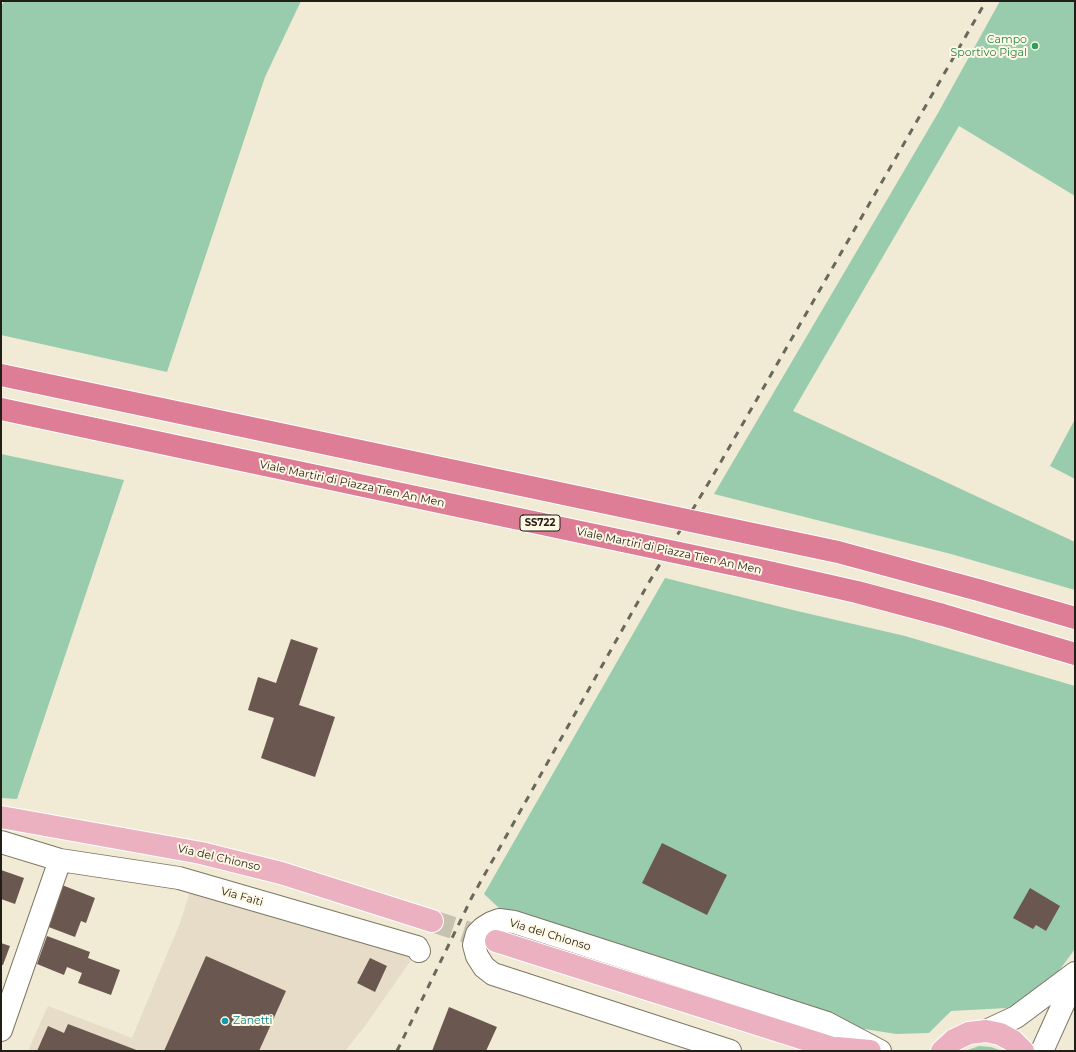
<!DOCTYPE html>
<html>
<head>
<meta charset="utf-8">
<style>
  body { margin:0 }
  #map { position:relative; width:1076px; height:1052px; overflow:hidden; background:#f1ebd6; font-family:Montserrat,sans-serif }
  canvas { display:block }
  .frame { position:absolute; inset:0; border:2px solid #211e17; pointer-events:none }
</style>
</head>
<body>
<div id="map">
<canvas width="1076" height="1052"></canvas>
<div class="frame"></div>
</div>
<script>
const context = document.querySelector('canvas').getContext('2d');
context.lineJoin = 'round';
function fillPath(path, color) {
  context.fillStyle = color;
  context.fill(path, 'evenodd');
}
function poly(rows) {
  const path = new Path2D();
  for (const r of rows) {
    path.moveTo(r[0], r[1]);
    for (let i = 2; i < r.length; i += 2) path.lineTo(r[i], r[i + 1]);
  }
  return path;
}
function trace(path, color, width, dash) {
  context.strokeStyle = color;
  context.lineWidth = width;
  context.lineCap = dash ? 'butt' : 'round';
  context.setLineDash(dash || []);
  context.stroke(path);
}
function drawText(font, color, halo, rows, align = 'center') {
  context.font = font + ' Montserrat,sans-serif';
  context.lineWidth = 4;
  context.setLineDash([]);
  context.textBaseline = 'middle';
  context.strokeStyle = halo;
  context.fillStyle = color;
  for (const [text, x, y, turn = 0] of rows) {
    context.save();
    context.translate(x, y);
    context.rotate((+turn || 0) * Math.PI / 180);
    context.textAlign = isNaN(turn) ? turn : align;
    if (halo) context.strokeText(text, 0, 0);
    context.fillText(text, 0, 0);
    context.restore();
  }
}
fillPath(poly([
  [191,889,416,953,365,1026,345,1051,28,1051,48,1006,132,1038,180,923]
]), '#e6dcc7');
fillPath(poly([
  [4,1,301,1,265,77,167,372,1,335,1,7],
  [1000,1,1075,1,1075,196,959,126,793,411,1075,542,1075,590,951,554,714,494,938,113],
  [1075,419,1075,479,1050,466],
  [1,454,124,480,17,799,1,798],
  [665,578,793,610,905,636,1075,686,1075,949,1058,972,1022,1001,1007,1008,951,1011,929,1033,896,1034,827,1023,514,922,484,894],
  [979,1046,991,1047,1002,1051,965,1051]
]), '#99ccac');
fillPath(poly([
  [291,639,318,648,299,705,335,717,315,777,261,758,274,718,248,710,258,677,276,683],
  [662,843,727,875,707,915,642,883],
  [1,870,24,878,15,904,1,899],
  [62,885,95,898,86,923,81,921,75,937,46,926],
  [1030,888,1060,906,1046,931,1036,925,1033,929,1013,918],
  [47,936,90,952,88,958,120,970,111,995,78,983,82,973,67,967,64,975,37,964],
  [1,943,10,946,3,965,1,965],
  [206,956,286,991,259,1051,164,1051],
  [370,958,387,966,375,992,357,983],
  [449,1007,497,1027,486,1051,432,1051],
  [68,1024,139,1051,37,1051,48,1026,64,1033]
]), '#6a574f');
trace(poly([
  [432,921,495,941]
]), '#c7c2b0', 22, [22, 11]);
const minor = poly([
  [1,842,60,860,179,878,417,947,419,951],
  [1,1030,60,860],
  [986,1031,1016,1017,1075,973],
  [730,1051,493,974,484,967,477,956,474,945,477,934,483,928,491,923,499,920,514,922,827,1023,880,1051],
  [1042,1051,1075,978]
]);
const major = poly([
  [1,817,201,853,281,873,432,921],
  [496,941,842,1051],
  [837,1048,870,1051],
  [942,1051,954,1040,969,1033,986,1031,1000,1034,1013,1041,1023,1051]
]);
trace(minor, '#7c7764', 24);
trace(major, '#fff', 24);
trace(minor, '#fff', 22);
trace(major, '#ebb1c0', 22);
trace(poly([
  [397,1051,472,897,648,584,711,479,986,1]
]), '#6b675b', 3, [7, 7]);
const highwayBridge = poly([
  [1,375,838,552,982,591,1075,618],
  [1,409,764,571,857,592,943,615,1075,654]
]);
trace(highwayBridge, '#fff', 24, []);
trace(highwayBridge, '#dd7d96', 22);
for (const [x, y, r, color] of [
  [1035,46,4,"#2e9e5b"],
  [225,1021,4,"#0f9aa8"]
]) {
  const dot = new Path2D();
  dot.arc(x, y, r, 0, 2 * Math.PI);
  context.fillStyle = color;
  context.fill(dot);
  trace(dot, '#fff8e4', 1.5);
}
for (const [x, y, w] of [
  [540,523,40]
]) {
  const box = new Path2D();
  box.roundRect(x - w / 2, y - 8, w, 16, 3);
  context.fillStyle = '#fff8e4';
  context.fill(box);
  trace(box, '#211e17', 1);
}
drawText('bold 10px', '#211e17', null, [
  ["SS722",540,523]
]);
drawText('11px', '#27864d', '#fff8e4', [
  ["Campo",1027,40],
  ["Sportivo Pigal",1027,53]
], 'right');
drawText('11px', '#211e17', '#fff8e4', [
  ["Viale Martiri di Piazza Tien An Men",352,484,12],
  ["Viale Martiri di Piazza Tien An Men",669,551,12],
  ["Via del Chionso",219,858,13],
  ["Via Faiti",242,897,16],
  ["Via del Chionso",550,935,17]
]);
drawText('11px', '#0d838f', '#fff8e4', [
  ["Zanetti",233,1021]
], 'left');
</script>
</body>
</html>
